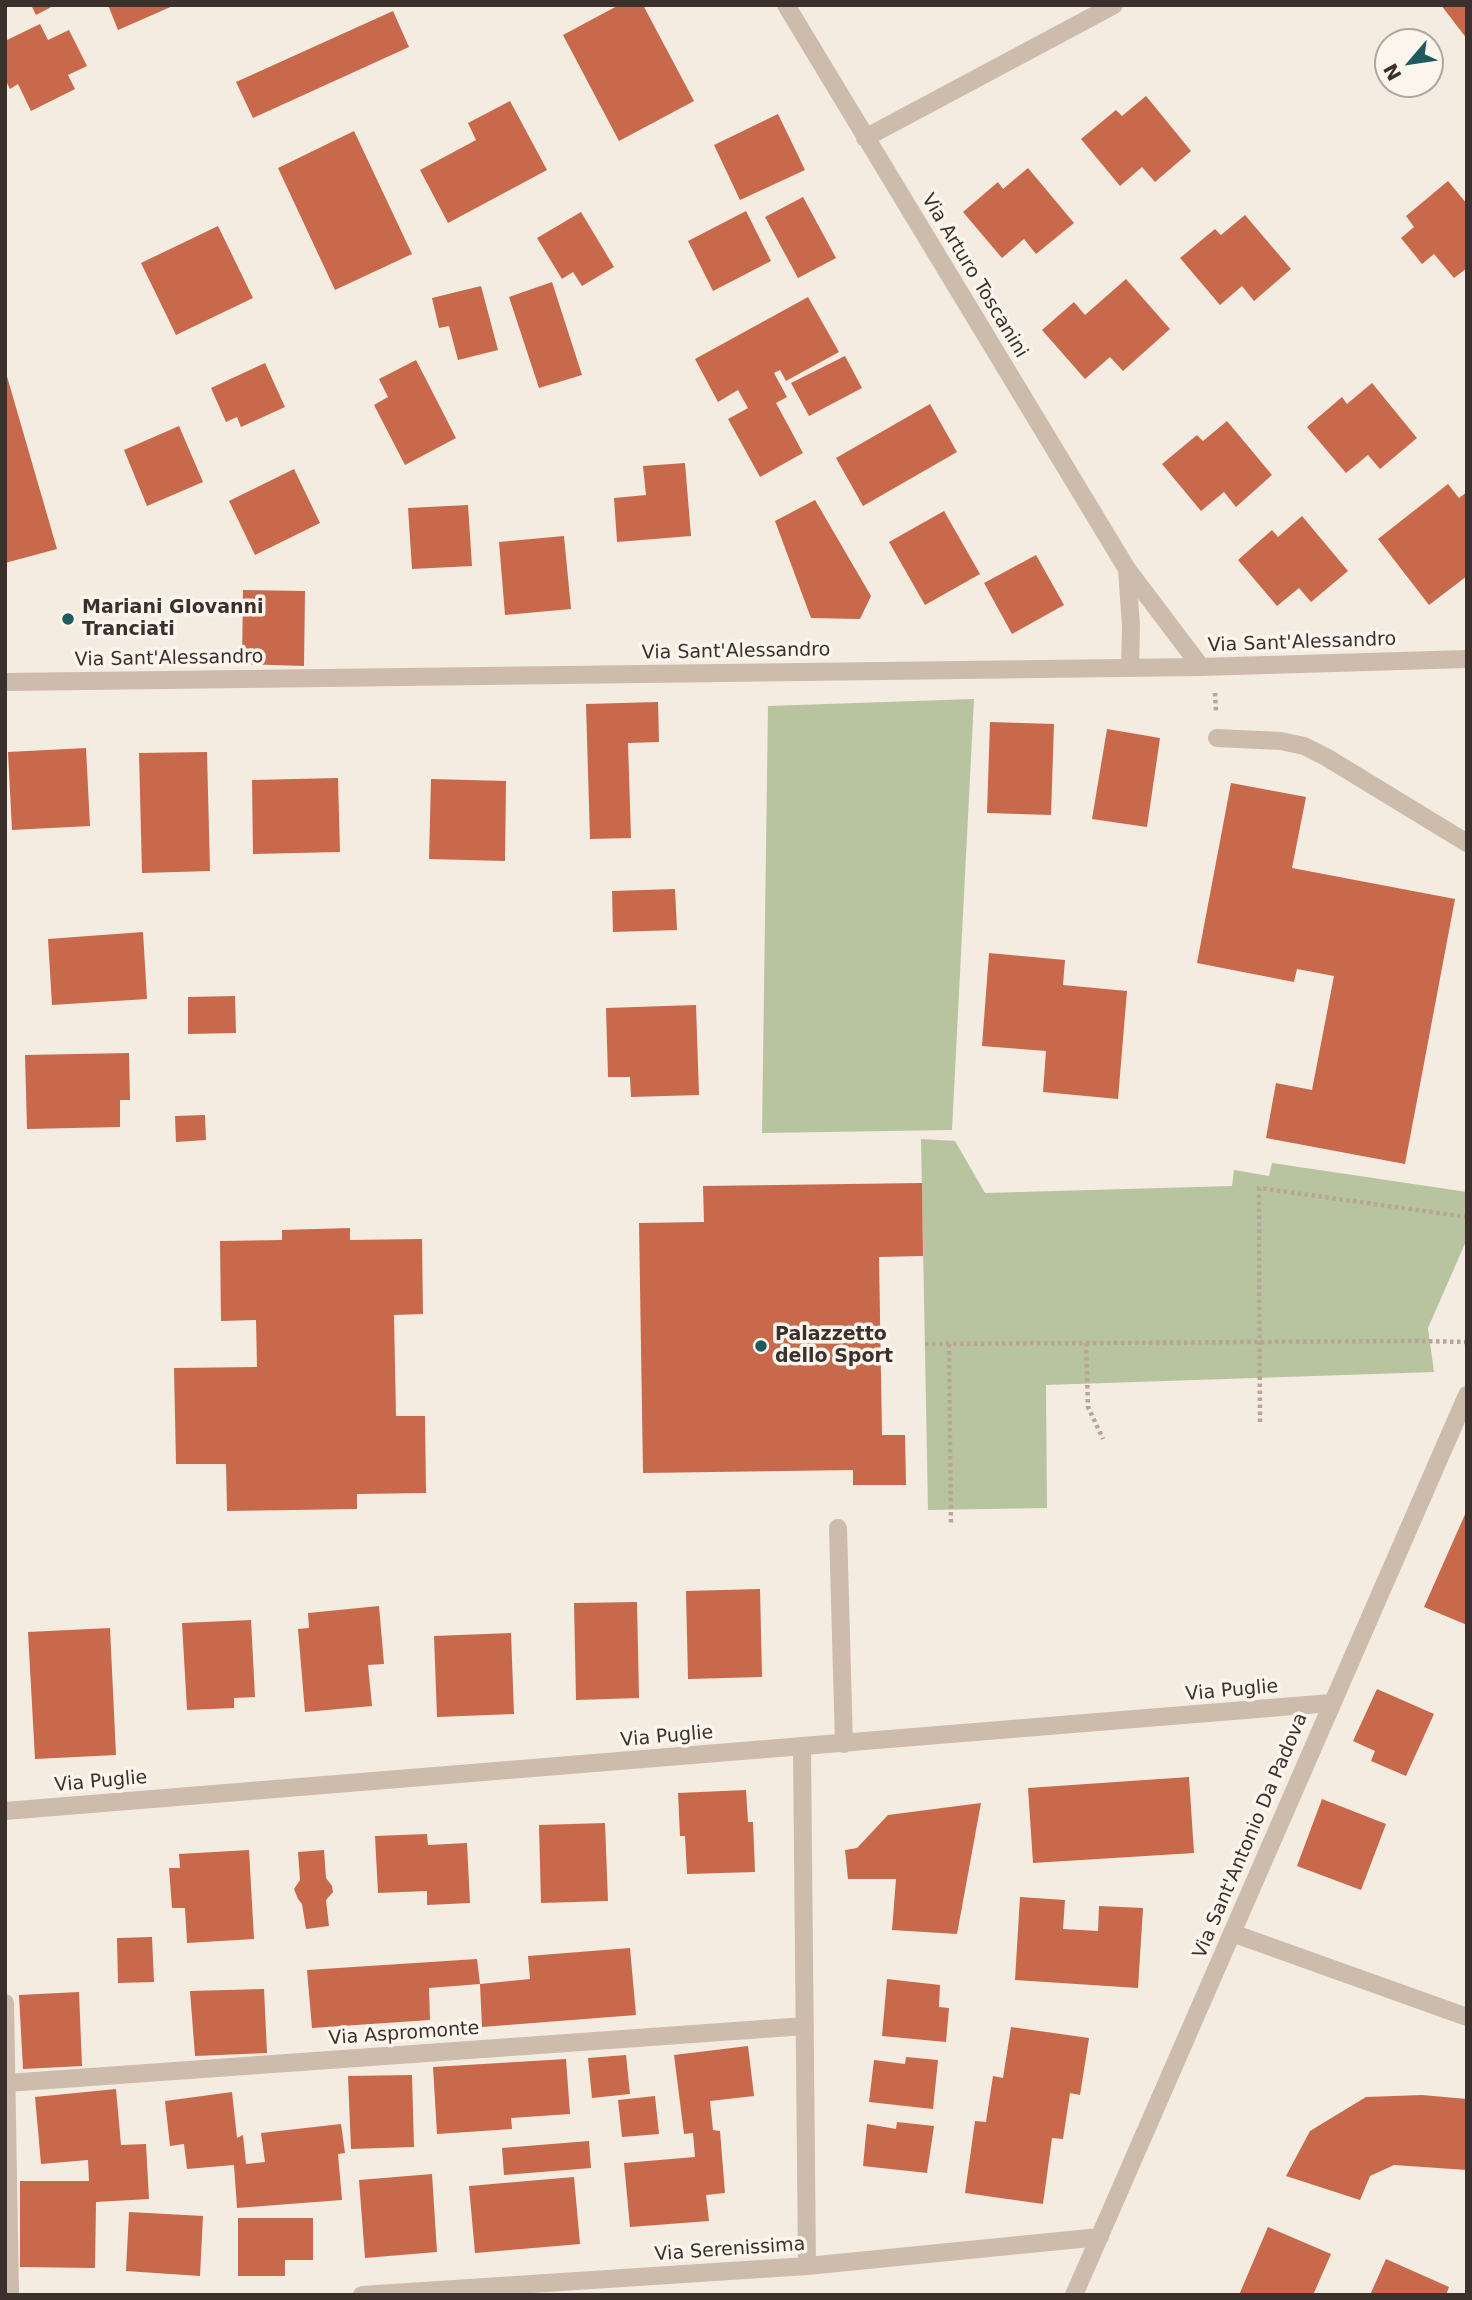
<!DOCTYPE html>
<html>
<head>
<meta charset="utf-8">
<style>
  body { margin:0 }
  #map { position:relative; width:1472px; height:2300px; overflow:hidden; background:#f4ebe1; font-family:"DejaVu Sans",sans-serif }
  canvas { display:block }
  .frame { position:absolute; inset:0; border:7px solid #3b302b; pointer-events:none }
  .north { position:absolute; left:1374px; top:28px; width:70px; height:70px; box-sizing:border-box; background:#fbf5ee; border:2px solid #aea6a0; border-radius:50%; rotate:241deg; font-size:19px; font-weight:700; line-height:28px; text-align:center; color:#3b302b }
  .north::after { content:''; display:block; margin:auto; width:24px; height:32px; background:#1f5a5e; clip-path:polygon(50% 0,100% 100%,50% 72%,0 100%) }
</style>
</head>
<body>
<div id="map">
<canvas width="1472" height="2300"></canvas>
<div class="frame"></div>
<div class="north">N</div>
</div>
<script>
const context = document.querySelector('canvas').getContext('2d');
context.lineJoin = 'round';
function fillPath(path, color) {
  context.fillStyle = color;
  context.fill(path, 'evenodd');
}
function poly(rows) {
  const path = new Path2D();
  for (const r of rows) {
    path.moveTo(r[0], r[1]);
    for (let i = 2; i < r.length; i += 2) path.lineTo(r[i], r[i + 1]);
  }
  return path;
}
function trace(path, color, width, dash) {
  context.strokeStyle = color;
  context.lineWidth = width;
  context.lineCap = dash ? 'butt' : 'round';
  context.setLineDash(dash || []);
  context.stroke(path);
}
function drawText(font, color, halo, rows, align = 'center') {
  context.font = font + ' "DejaVu Sans",sans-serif';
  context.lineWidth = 7;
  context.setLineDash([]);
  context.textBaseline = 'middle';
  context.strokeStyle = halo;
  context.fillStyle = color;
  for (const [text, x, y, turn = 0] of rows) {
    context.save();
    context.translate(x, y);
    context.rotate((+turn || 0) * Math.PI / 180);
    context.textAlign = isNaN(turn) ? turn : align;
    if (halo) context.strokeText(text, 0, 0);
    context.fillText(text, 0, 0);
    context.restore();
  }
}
fillPath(poly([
  [974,699,952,1130,762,1133,768,706],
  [921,1139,955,1141,985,1193,1232,1186,1234,1170,1269,1176,1272,1163,1467,1192,1467,1239,1428,1328,1434,1372,1046,1385,1047,1508,928,1510]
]), '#b8c4a0');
fillPath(poly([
  [31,5,55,5,36,15],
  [108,5,175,5,118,30],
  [619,5,643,5,694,101,619,141,563,35],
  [1441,5,1467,5,1467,39],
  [393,11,409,47,253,118,236,82],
  [40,24,48,40,69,30,87,66,68,75,75,89,31,111,18,84,10,89,5,79,5,41],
  [1146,96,1191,151,1155,182,1142,167,1120,186,1081,139,1116,110,1122,116],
  [510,101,547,170,448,223,420,170,476,140,468,123],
  [778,114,805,170,740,200,714,145],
  [354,131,412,254,335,290,278,168],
  [1028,168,1074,223,1036,254,1024,239,1002,258,963,212,998,182,1003,189],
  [1448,181,1467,204,1467,268,1454,278,1434,254,1422,264,1401,238,1414,227,1406,216],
  [803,197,836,258,798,278,765,217],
  [746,211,771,261,713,291,688,241],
  [581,212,614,267,582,286,573,272,562,279,537,238],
  [1245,215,1291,269,1254,301,1242,286,1220,305,1180,258,1215,229,1221,235],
  [218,226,253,298,176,335,141,263],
  [1126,279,1170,329,1123,371,1110,357,1085,379,1042,330,1074,302,1085,315],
  [552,282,582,375,539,388,509,297],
  [481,286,498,350,458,360,449,326,439,328,432,298],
  [808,297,839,352,786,381,780,370,774,373,787,397,776,403,803,453,760,477,728,419,748,408,738,390,718,402,695,359],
  [845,356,862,388,809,416,791,383],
  [416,360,456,438,405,465,374,405,388,397,379,379],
  [265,363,285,407,241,427,237,417,226,422,211,388],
  [6,373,57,549,5,563,5,374],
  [1372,383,1417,438,1380,469,1368,455,1346,473,1307,427,1342,397,1347,404],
  [930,404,957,452,863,506,836,458],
  [1227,421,1272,475,1236,507,1224,492,1201,511,1162,464,1197,435,1203,441],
  [179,426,203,482,147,506,124,450],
  [685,463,691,536,617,542,614,498,646,495,643,466],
  [294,469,320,523,255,555,229,501],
  [1448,484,1459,498,1467,492,1467,576,1429,605,1378,539],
  [815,500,871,596,860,619,811,618,775,521],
  [468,505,472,566,412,569,408,508],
  [944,511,980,574,925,605,889,542],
  [1302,516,1348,571,1311,602,1299,588,1277,606,1238,560,1272,530,1278,537],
  [564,536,571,609,505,615,499,542],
  [1036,555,1064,605,1012,634,984,583],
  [243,590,305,591,304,666,242,664],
  [658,702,659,742,628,743,631,838,590,839,586,704],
  [990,722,1054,724,1051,815,987,813],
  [1107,729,1160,738,1147,827,1092,819],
  [86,748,90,826,12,830,8,752],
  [207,752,210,871,142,873,139,753],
  [338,778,340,852,253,854,252,780],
  [431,779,506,781,505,861,429,859],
  [1231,783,1306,797,1292,868,1455,899,1405,1164,1266,1138,1276,1083,1312,1090,1334,976,1297,969,1294,982,1197,963],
  [675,889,677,930,613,932,612,891],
  [143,932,147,999,52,1005,48,939],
  [989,953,1065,960,1063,985,1127,991,1118,1099,1043,1092,1046,1051,982,1046],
  [235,996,236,1033,188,1034,188,997],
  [696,1005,699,1095,631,1097,630,1077,608,1077,606,1008],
  [129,1053,130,1100,120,1100,120,1127,27,1129,25,1055],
  [205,1115,206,1140,176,1142,175,1116],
  [922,1183,923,1256,879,1257,882,1435,905,1435,906,1485,853,1485,853,1470,643,1473,639,1223,704,1222,703,1186],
  [350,1228,350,1240,422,1239,423,1314,394,1315,396,1416,425,1416,426,1493,357,1494,357,1509,227,1511,226,1464,176,1464,174,1368,257,1367,256,1320,221,1321,220,1241,282,1240,282,1230],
  [1467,1510,1467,1625,1424,1607],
  [760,1589,762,1677,688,1679,686,1591],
  [637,1602,639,1698,576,1700,574,1603],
  [379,1606,384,1664,368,1665,372,1706,305,1712,298,1629,309,1628,308,1613],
  [251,1620,255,1697,234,1698,234,1708,187,1710,182,1623],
  [110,1628,116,1755,35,1759,28,1632],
  [511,1633,514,1714,437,1717,434,1636],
  [1377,1689,1434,1714,1406,1776,1371,1761,1375,1751,1353,1741],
  [1189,1777,1194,1853,1033,1863,1028,1788],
  [746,1790,748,1822,753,1822,755,1872,687,1874,685,1836,680,1836,678,1793],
  [1322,1799,1386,1824,1361,1890,1297,1866],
  [981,1803,957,1934,892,1930,896,1879,848,1879,845,1850,857,1848,888,1815],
  [605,1823,608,1901,541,1903,539,1825],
  [427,1834,428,1845,467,1843,470,1903,427,1905,427,1891,378,1893,375,1836],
  [249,1850,254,1939,187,1943,185,1908,172,1908,169,1868,180,1868,179,1854],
  [324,1850,326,1878,332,1886,333,1892,326,1900,329,1926,306,1929,302,1904,298,1899,294,1889,300,1880,298,1852],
  [1020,1897,1065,1900,1063,1929,1098,1931,1099,1906,1143,1908,1138,1988,1015,1980],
  [152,1937,154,1982,118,1983,117,1938],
  [630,1948,636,2015,482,2027,480,1984,429,1988,430,2020,312,2028,307,1970,477,1959,480,1984,530,1979,528,1956],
  [887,1979,940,1985,939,2007,949,2008,946,2042,882,2036],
  [264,1989,267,2053,195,2056,190,1991],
  [79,1992,82,2066,23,2069,19,1995],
  [1011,2027,1089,2038,1080,2095,1070,2093,1063,2139,1052,2138,1043,2204,965,2193,975,2121,986,2122,993,2076,1003,2078],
  [748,2046,754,2096,710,2101,713,2130,720,2131,725,2193,706,2195,709,2221,630,2227,624,2163,695,2157,693,2133,684,2134,674,2055],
  [626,2055,630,2094,592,2098,588,2058],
  [906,2057,938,2060,933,2109,869,2102,874,2060,905,2064],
  [566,2059,570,2114,511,2118,512,2129,437,2134,433,2067],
  [412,2075,414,2147,351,2149,348,2076],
  [116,2089,121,2145,146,2144,149,2199,96,2202,95,2268,20,2267,20,2181,89,2181,88,2160,41,2164,35,2097],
  [232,2092,237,2138,243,2135,246,2164,265,2162,261,2133,341,2124,345,2153,338,2154,342,2200,237,2208,234,2165,187,2169,184,2144,170,2146,165,2101],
  [1422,2095,1467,2099,1467,2170,1394,2165,1370,2176,1360,2200,1286,2176,1310,2131,1366,2097],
  [655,2096,659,2134,622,2137,618,2100],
  [897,2122,934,2126,927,2173,863,2166,867,2124,896,2129],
  [589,2141,591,2168,504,2175,502,2148],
  [432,2174,437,2252,365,2258,359,2180],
  [574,2177,580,2244,475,2253,469,2186],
  [129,2212,203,2216,200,2276,126,2271],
  [238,2218,313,2218,313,2260,285,2260,285,2276,238,2276],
  [1268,2227,1331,2254,1313,2295,1239,2295],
  [1386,2259,1449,2287,1446,2295,1370,2295]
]), '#c8694b');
trace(poly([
  [1215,693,1216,712],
  [1086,1343,1088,1407,1103,1439],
  [925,1344,1419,1341,1467,1342],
  [949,1344,951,1526],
  [1260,1422,1259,1188,1467,1217]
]), '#b9a596', 4.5, [3.5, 3.5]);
trace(poly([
  [786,5,1127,569,1201,667],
  [865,138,1114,5],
  [1127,569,1131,626,1130,667],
  [5,682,1201,667,1467,659],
  [1217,738,1281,741,1304,746,1326,757,1467,843],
  [838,1528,844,1744],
  [802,1748,807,2266],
  [5,1811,1331,1703],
  [1232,1933,1467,2017],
  [5,2003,10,2295],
  [7,2083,805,2026],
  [362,2295,807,2266,1100,2237],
  [1074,2295,1467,1395]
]), '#cdbbac', 18);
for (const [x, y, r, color] of [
  [68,619,7,"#1f5a5e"],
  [761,1346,7,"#1f5a5e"]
]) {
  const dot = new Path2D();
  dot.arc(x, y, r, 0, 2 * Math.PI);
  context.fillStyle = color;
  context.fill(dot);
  trace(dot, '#fbf5ee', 2.5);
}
drawText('19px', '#3b302b', '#fbf5ee', [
  ["Via Arturo Toscanini",974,276,59],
  ["Via Sant'Alessandro",1302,643,-2],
  ["Via Sant'Alessandro",736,652,-1],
  ["Via Sant'Alessandro",169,659,-1],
  ["Via Puglie",1232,1691,-5],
  ["Via Puglie",667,1737,-5],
  ["Via Puglie",101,1782,-5],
  ["Via Sant'Antonio Da Padova",1251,1836,-67],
  ["Via Aspromonte",404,2034,-4],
  ["Via Serenissima",730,2250,-4]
]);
drawText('bold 19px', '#3b302b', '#fbf5ee', [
  ["Mariani GIovanni",82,608],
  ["Tranciati",82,630],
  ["Palazzetto",775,1335],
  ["dello Sport",775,1357]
], 'left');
</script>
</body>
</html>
